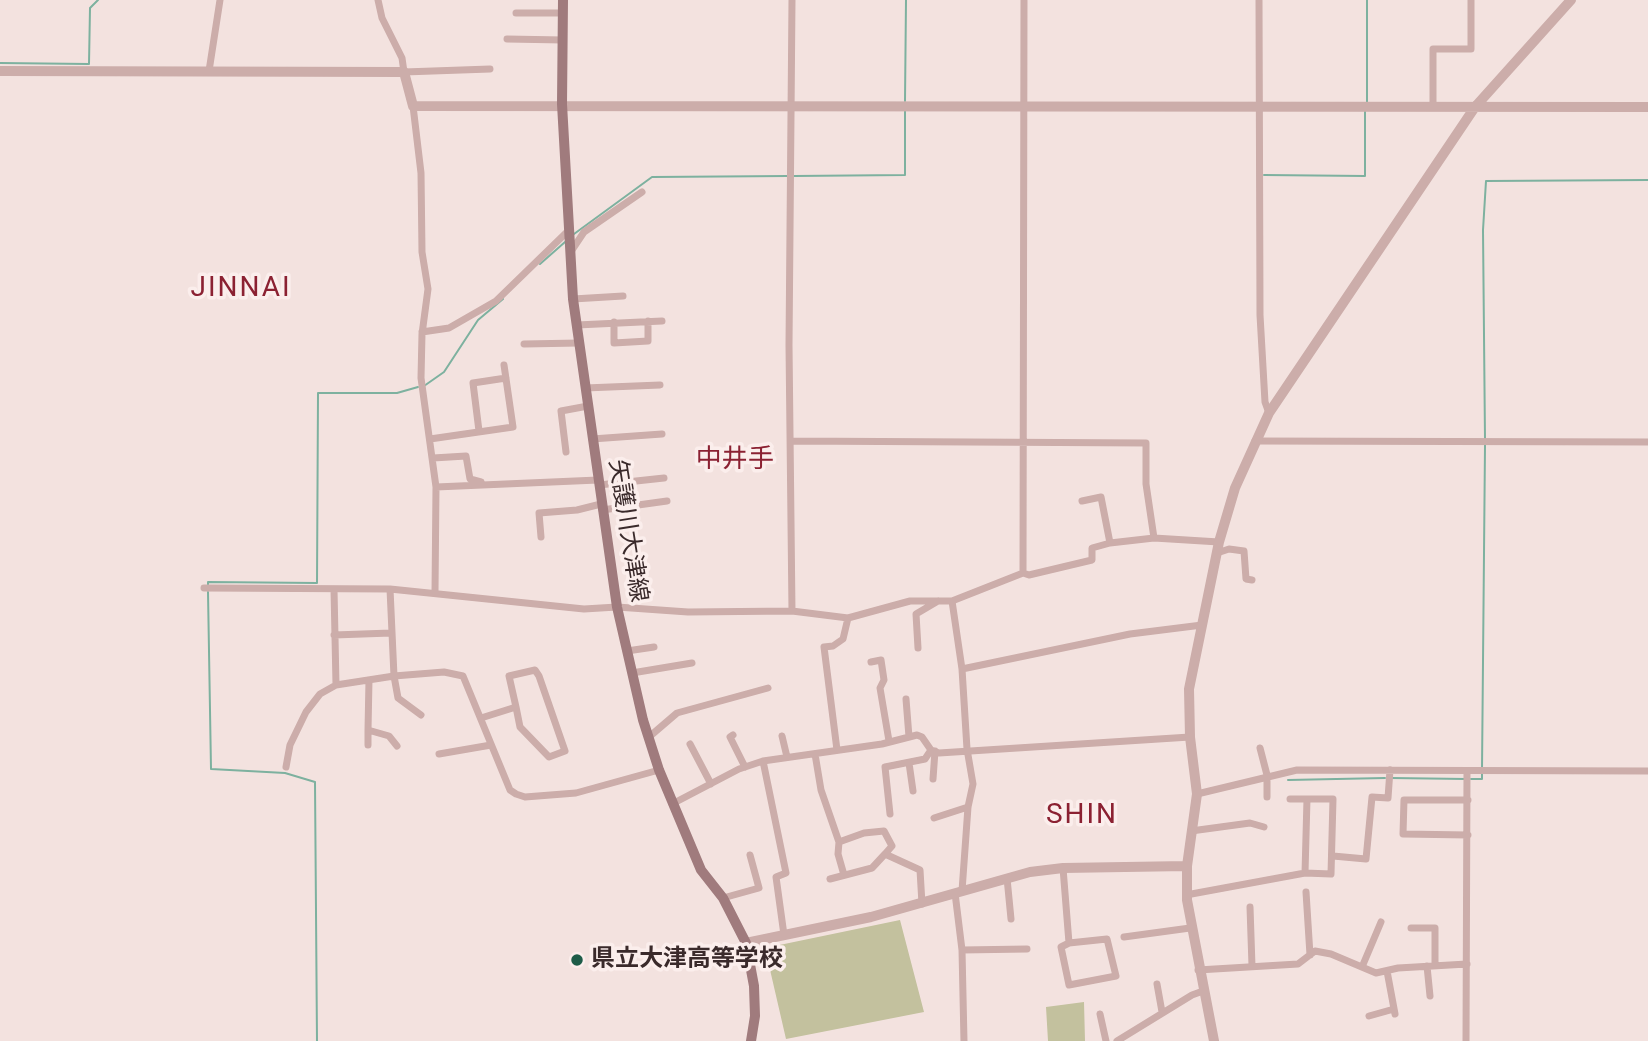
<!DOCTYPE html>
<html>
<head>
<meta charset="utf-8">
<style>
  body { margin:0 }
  canvas { display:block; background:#f3e2df }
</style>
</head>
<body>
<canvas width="1648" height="1041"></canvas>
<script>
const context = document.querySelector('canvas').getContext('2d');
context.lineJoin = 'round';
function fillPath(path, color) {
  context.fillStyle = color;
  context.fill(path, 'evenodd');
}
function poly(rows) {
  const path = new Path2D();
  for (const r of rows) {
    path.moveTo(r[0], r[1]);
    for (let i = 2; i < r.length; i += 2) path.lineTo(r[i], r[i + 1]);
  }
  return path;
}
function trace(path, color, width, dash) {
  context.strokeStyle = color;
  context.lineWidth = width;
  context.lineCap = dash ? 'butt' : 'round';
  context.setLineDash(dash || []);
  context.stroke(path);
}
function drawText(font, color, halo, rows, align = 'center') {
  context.font = font + ' Roboto,"Noto Sans JP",sans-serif';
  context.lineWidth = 7;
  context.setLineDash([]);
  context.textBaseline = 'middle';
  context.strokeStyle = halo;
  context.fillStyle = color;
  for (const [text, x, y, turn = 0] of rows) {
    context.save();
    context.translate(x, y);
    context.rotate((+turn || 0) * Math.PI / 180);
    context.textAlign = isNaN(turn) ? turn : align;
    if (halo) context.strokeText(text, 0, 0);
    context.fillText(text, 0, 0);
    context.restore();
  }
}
fillPath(poly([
  [900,920,924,1012,786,1039,765,948],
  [1084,1002,1085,1041,1048,1041,1046,1007]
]), '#c3c19e');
trace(poly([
  [0,63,89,64,90,8,98,0],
  [905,101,906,0],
  [1367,102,1367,0],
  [1264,175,1365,176,1365,111],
  [794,176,905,175,905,110],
  [574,234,652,177,788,176],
  [540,264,565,242],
  [424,386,444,372,478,320,503,299],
  [1485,440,1483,230,1486,181,1648,180],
  [208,586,208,582,317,583,318,393,397,393,418,387],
  [208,592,211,769,285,773,315,782,317,1041],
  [1482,769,1485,445],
  [1391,778,1466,779],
  [1471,779,1482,779,1482,774],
  [1288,780,1385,778]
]), '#7db19f', 2);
trace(poly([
  [378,0,382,18,402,58,404,72,490,69],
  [792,0,789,345,792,611],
  [1259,0,1260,315,1265,402,1269,413],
  [516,13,563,13],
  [507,39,563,40],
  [209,71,220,0],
  [413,106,421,173,422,252,428,289,422,334,421,378,436,487,435,592],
  [1433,107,1433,49,1471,49,1471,0],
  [570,253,584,232,642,192],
  [573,299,623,296],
  [614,322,614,343,648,341,648,321],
  [577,325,662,321],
  [422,332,449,328,496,301,568,231],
  [524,344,579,343],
  [585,388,660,385],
  [479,431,473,383,506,378],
  [430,439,513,427,504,365],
  [592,439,662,434],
  [792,441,1146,443,1146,484,1154,538],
  [1255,441,1648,442],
  [566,452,561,411,588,406],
  [433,458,466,456,470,479,481,482],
  [599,485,664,478],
  [436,487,598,480],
  [1082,501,1101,497,1110,543],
  [602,510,667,501],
  [541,537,539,513,577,510,601,504],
  [1217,553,1229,549,1244,551,1246,579,1252,580],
  [1023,573,1024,0],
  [204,588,390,589,584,609,617,607,688,612,792,611,848,618,910,601,952,601,1023,573,1029,575,1092,560,1092,548,1110,543,1154,538,1219,542],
  [334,589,336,685,394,676,398,698,421,715],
  [390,589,394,676,444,672,463,676,510,790,516,794,525,797,576,793,659,770],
  [952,601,962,669,967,749,973,784,968,807,962,891],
  [334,635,391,633],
  [918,648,916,614,938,601],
  [627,651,654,647],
  [871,662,881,660,884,680,880,688,889,741],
  [962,669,1130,634,1202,625],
  [632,673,692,663],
  [369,680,368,730,389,736,397,746],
  [906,699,909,737],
  [481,718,516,707,509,676,535,670,539,676,565,751,549,757,520,727,516,707],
  [733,735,730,737,745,767],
  [782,736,787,757],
  [649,737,677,713,768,688],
  [690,744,711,784],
  [368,745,368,730],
  [1260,748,1267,775,1267,797],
  [837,750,824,647,833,646,843,639,848,618],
  [439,754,491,745],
  [815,754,821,790,839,842,838,854,844,875],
  [763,761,786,873,776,877,784,935],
  [909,763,913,791],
  [286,767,290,745,306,712,320,694,336,685],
  [933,779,935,751],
  [1197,794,1297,770,1648,771],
  [1468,800,1404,800,1403,834,1468,835],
  [672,804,739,769,763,761,882,744,917,735,922,737,931,750,939,753,1190,737],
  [890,814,885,767,925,759,931,750],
  [934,818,968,807],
  [1191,831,1250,823,1264,827],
  [839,842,864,833,884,831,892,846,885,854,920,870,922,904],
  [1333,856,1366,859,1372,797,1388,798,1390,770],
  [1063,868,1069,943,1061,947,1069,985,1116,976,1107,939,1069,943],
  [1305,873,1307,799],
  [1007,878,1011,919],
  [830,879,872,868,885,854],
  [1306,892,1310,955],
  [955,893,962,950,1027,949],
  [1186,895,1305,873,1331,874,1333,799,1290,799],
  [723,898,759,888,750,855],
  [1250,907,1252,966],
  [1411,928,1435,928,1435,966],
  [1124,937,1190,928],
  [962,950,964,1041],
  [1427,966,1430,996],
  [1362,967,1381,922],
  [1198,970,1298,964,1315,951,1331,954,1376,973,1398,968,1467,964],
  [1387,971,1395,1014],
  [1157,984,1162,1012],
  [1100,1014,1106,1041],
  [1369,1016,1394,1009],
  [1117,1041,1192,995,1203,991],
  [1466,1041,1467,771]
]), '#ccadaa', 7);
trace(poly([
  [0,71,404,72,413,106,1648,107],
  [746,943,871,917,1030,872,1063,868,1187,866],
  [1214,1041,1187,900,1187,866,1197,794,1190,737,1189,689,1219,542,1235,488,1269,413,1475,107,1571,0]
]), '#ccadaa', 10);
trace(poly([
  [563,0,562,104,573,299,617,607,643,720,659,770,701,870,723,898,746,943,754,986,755,1016,751,1041]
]), '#a07b7d', 10);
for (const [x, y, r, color] of [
  [577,960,7,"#1e5c48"]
]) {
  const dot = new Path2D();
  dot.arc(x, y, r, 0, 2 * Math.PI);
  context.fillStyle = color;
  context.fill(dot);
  trace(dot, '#fbeeec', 2.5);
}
drawText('24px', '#3a2a2b', '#fbeeec', [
  ["矢護川大津線",627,531,81]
]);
drawText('bold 24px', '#3a2a2b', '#fbeeec', [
  ["県立大津高等学校",591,960]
], 'left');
drawText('26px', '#8b2132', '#fbeeec', [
  ["中井手",735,460]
]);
context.letterSpacing = '2px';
drawText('28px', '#8b2132', '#fbeeec', [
  ["JINNAI",241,289],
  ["SHIN",1082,816]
]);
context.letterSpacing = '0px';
</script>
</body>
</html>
